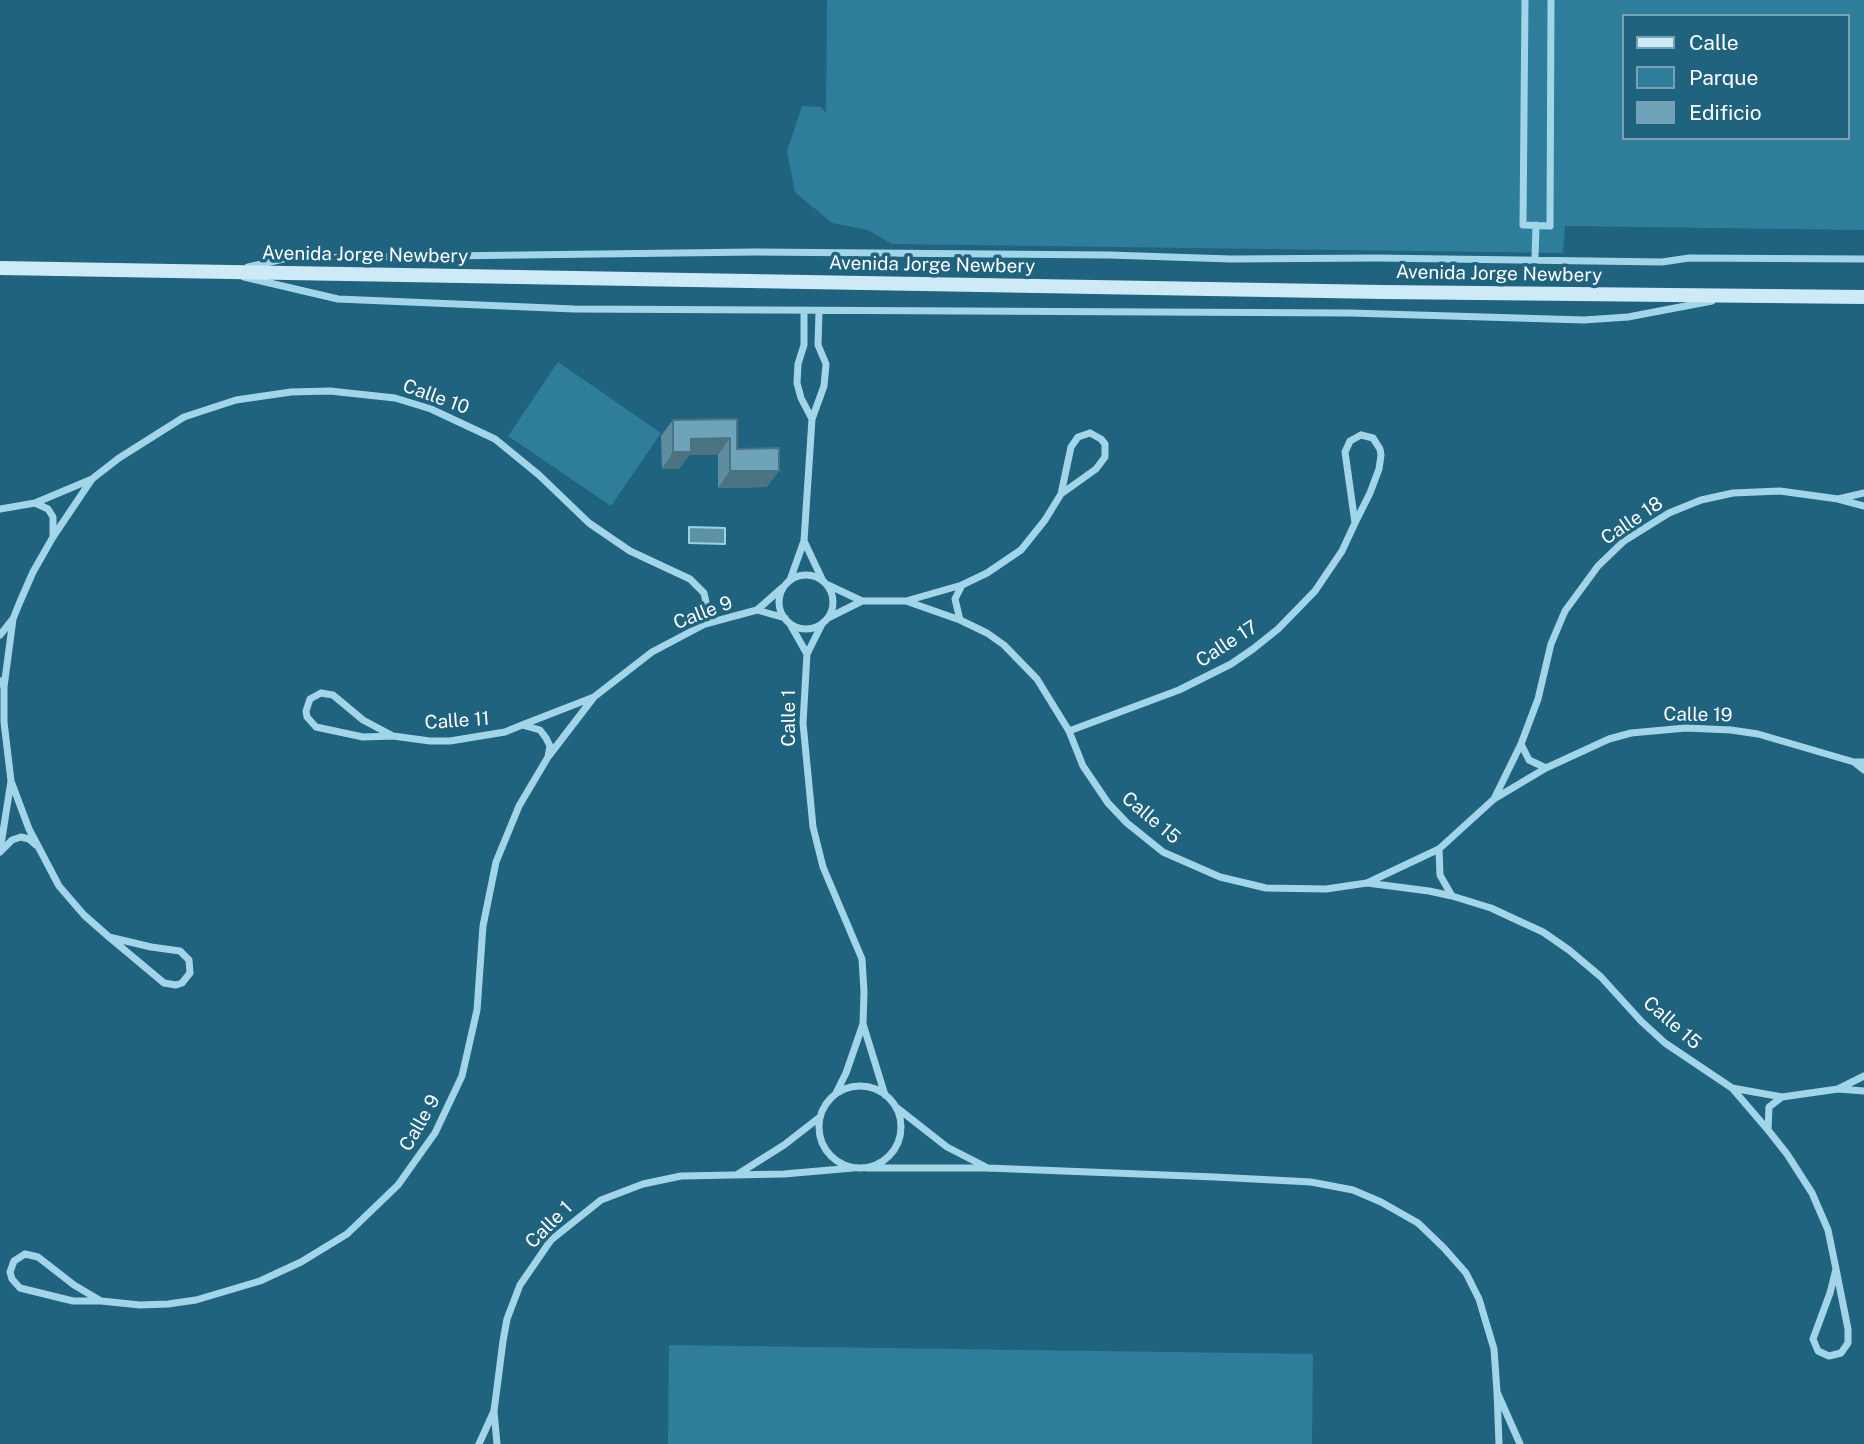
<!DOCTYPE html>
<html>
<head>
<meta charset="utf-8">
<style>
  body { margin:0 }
  #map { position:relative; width:1864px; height:1444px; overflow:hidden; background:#1f637f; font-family:"Public Sans",sans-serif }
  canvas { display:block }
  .legend { position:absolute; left:1622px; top:14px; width:228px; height:126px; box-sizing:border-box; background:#1f637f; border:2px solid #79a1b2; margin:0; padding:9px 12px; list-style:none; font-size:21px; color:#fff }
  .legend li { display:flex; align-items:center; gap:14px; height:35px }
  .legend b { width:35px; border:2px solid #79a1b2 }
</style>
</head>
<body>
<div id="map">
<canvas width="1864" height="1444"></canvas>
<ul class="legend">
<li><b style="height:9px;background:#cdeaf6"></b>Calle</li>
<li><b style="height:19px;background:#2e7d9b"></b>Parque</li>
<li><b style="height:19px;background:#6da4ba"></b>Edificio</li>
</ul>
</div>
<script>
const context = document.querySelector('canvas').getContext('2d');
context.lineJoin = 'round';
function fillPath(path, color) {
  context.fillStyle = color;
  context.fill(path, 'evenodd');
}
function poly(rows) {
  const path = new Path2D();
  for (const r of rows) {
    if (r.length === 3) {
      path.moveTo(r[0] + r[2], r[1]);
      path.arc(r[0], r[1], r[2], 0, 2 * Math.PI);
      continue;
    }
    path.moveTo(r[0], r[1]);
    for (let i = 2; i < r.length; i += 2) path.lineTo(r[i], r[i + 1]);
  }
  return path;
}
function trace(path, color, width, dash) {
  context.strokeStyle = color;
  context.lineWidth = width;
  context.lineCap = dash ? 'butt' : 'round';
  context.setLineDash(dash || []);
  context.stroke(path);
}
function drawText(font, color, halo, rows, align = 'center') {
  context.font = font + ' "Public Sans",sans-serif';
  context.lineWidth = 7;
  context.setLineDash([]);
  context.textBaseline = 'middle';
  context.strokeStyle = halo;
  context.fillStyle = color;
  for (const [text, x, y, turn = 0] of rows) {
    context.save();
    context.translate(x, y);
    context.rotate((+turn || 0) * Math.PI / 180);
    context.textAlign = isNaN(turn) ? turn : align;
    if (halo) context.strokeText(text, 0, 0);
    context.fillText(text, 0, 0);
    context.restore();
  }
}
fillPath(poly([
  [827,0,1864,0,1864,230,1565,226,1563,253,892,244,868,230,832,223,795,192,787,151,802,106,821,107,826,113],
  [1624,16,1848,16,1848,138,1624,138],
  [558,362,661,433,611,506,508,436],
  [669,1345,1313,1354,1312,1444,668,1444]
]), '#2e7d9b');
const water = poly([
  [689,527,725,528,725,544,689,543,689,527]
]);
fillPath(water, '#5f91a4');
trace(water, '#96d3e9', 2);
trace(poly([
  [1525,0,1523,225,1550,226,1551,0],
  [1535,259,1536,225],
  [248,267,288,258,755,252,1109,255,1231,259,1376,258,1662,262,1689,258,1864,259],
  [244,277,338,299,574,309,1350,313,1584,320,1628,317,1712,301],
  [804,311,804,345,798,364,797,383,801,398,812,419,824,386,826,364,818,345,819,311],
  [1090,433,1101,439,1105,444,1105,457,1096,469,1061,494,1071,447,1078,437,1090,433],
  [1361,435,1373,438,1380,449,1381,455,1379,469,1370,493,1355,523,1345,452,1350,441,1361,435],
  [92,479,53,537,53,517,48,509,35,503,92,479,119,458,184,417,236,400,291,392,330,391,395,398,431,409,495,439,539,475,589,523,630,551,690,579,704,593,706,602,705,624],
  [1864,493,1838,499,1864,506],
  [0,509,35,503],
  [804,541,812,419],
  [806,602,27],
  [790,580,804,541,822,579],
  [828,585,862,601,828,618],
  [962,585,987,573,1021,550,1045,520,1061,494],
  [782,588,757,610,785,618],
  [862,601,906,601,962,585,955,599,960,620,906,601],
  [960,620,987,633,1004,645,1037,679,1069,731,1083,766,1108,803,1127,823,1163,852,1220,877,1266,888,1326,889,1367,883,1429,891,1452,896,1440,875,1439,849,1367,883],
  [790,624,807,654,822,624],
  [0,635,12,620],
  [807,654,803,723,813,827,823,867,862,959,864,992,863,1024],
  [0,681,4,687,13,619,19,604,33,572,53,537],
  [4,687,4,722,11,781],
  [321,693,333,695,363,720,393,736,363,737,316,727,307,717,306,711,310,699,321,693],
  [594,697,522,725,540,730,546,738,550,746,548,757,594,697,652,652,705,624,757,610],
  [1069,731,1179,690,1231,664,1253,649,1278,629,1315,591,1342,551,1355,523],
  [393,736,430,741,450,741,505,732,522,725],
  [1521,744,1538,699,1551,644,1565,611,1598,566,1624,541,1669,513,1701,500,1733,493,1780,491,1838,499],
  [1864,762,1854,762,1864,770],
  [1546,768,1609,739,1631,733,1686,728,1731,730,1758,734,1854,762],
  [1439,849,1494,799,1546,768,1529,760,1521,744,1494,799],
  [0,851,11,781,29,829,59,886,84,915,109,937],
  [0,852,12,840,21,837,29,839,36,845],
  [1452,896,1491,908,1519,921,1543,932,1569,950,1601,977,1641,1021,1665,1043,1732,1088,1768,1130,1769,1107,1782,1097,1732,1088],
  [109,937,151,947,180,951,189,960,190,973,182,983,176,985,164,983,109,937],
  [1864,1076,1838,1089,1864,1091],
  [860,1127,41],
  [836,1093,846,1073,863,1024,885,1095],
  [1782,1097,1838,1089],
  [896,1107,947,1147,988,1168],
  [1768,1130,1787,1154,1812,1193,1828,1230,1836,1269],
  [866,1168,988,1168,1215,1177,1311,1182,1353,1190,1381,1202,1418,1223,1444,1248,1466,1273,1479,1299,1494,1349,1497,1392],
  [738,1174,784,1145,820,1117],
  [25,1254,38,1257,74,1285,101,1301,73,1301,20,1288,12,1279,10,1272,14,1261,25,1254],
  [1836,1269,1848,1329,1848,1343,1841,1353,1829,1356,1818,1351,1813,1339,1830,1293,1836,1269],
  [101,1301,140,1305,168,1304,196,1300,260,1281,301,1262,347,1234,398,1185,435,1133,462,1076,477,1010,483,926,496,862,519,806,548,757],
  [494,1411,503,1341,507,1319,520,1285,551,1240,601,1200,643,1184,681,1176,784,1174,853,1168],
  [479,1444,494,1411,497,1444],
  [1499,1444,1497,1392,1520,1444]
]), '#a2d5e8', 7);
trace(poly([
  [0,268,1382,292,1864,297]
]), '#cdeaf6', 14);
fillPath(poly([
  [737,419,737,449,767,487,718,488,718,455,689,455,679,469,662,469,661,436,673,420]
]), '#5e8da0');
fillPath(poly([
  [730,438,718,455,689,455,679,469,662,469,673,452,691,439],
  [730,471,779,471,767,487,718,488]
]), '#4c7382');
const building = poly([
  [737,419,737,449,779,448,779,471,730,471,730,438,691,439,691,452,673,452,673,420,737,419]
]);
fillPath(building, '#6da4ba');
trace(building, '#4c7382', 2);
drawText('19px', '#fff', '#1f637f', [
  ["Avenida Jorge Newbery",365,255,1],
  ["Avenida Jorge Newbery",932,265,1],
  ["Avenida Jorge Newbery",1499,274,1],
  ["Calle 10",436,397,20],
  ["Calle 18",1632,521,-34],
  ["Calle 9",703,613,-21],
  ["Calle 17",1227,644,-33],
  ["Calle 19",1698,715,1],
  ["Calle 1",789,718,-90],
  ["Calle 11",457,721,-4],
  ["Calle 15",1151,818,40],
  ["Calle 15",1672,1023,41],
  ["Calle 9",420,1123,-60],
  ["Calle 1",549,1225,-45]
]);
</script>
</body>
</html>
